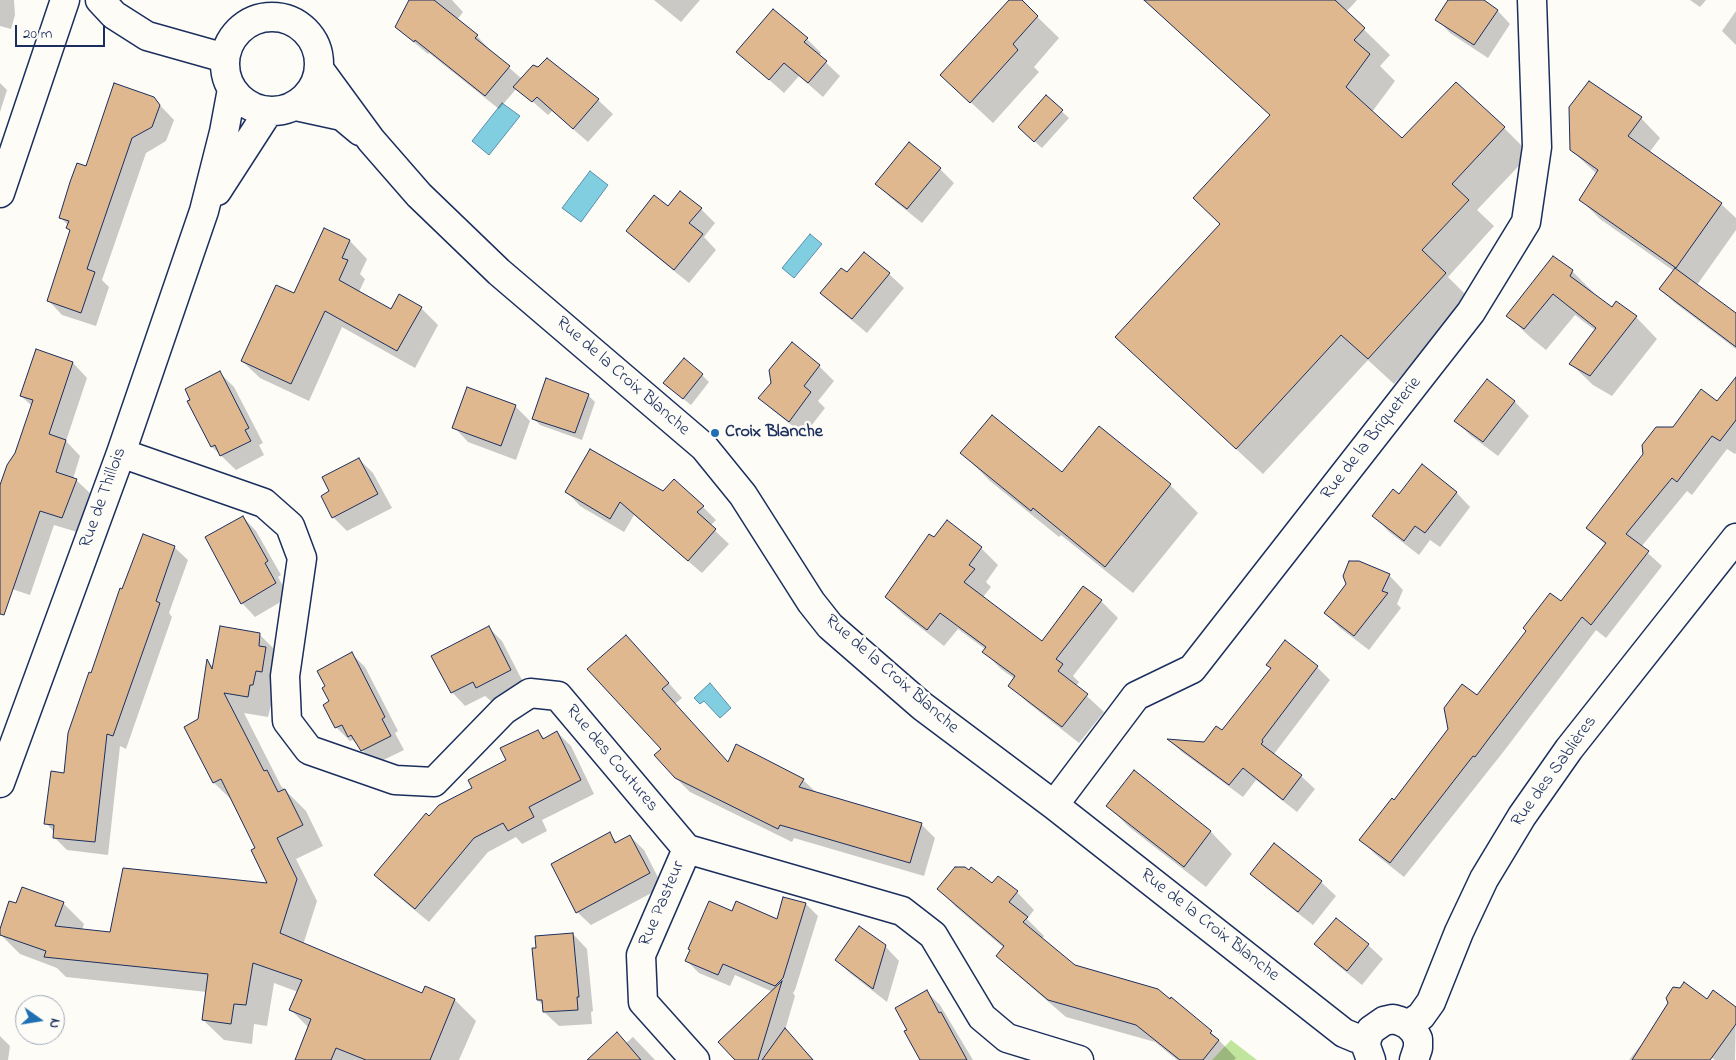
<!DOCTYPE html>
<html>
<head>
<meta charset="utf-8">
<style>
  body { margin:0 }
  #map { position:relative; width:1736px; height:1060px; overflow:hidden; background:#fdfcf7; font-family:"Indie Flower",sans-serif }
  canvas { display:block }
  .north { position:absolute; left:15px; top:995px; width:50px; height:50px; box-sizing:border-box; background:#fdfcf7; border:1px solid #a3aaba; border-radius:50%; rotate:103deg; font-size:14px; font-weight:700; line-height:20px; text-align:center; color:#1b2f5e }
  .north::after { content:''; display:block; margin:auto; width:18px; height:22px; background:#1f6fb2; clip-path:polygon(50% 0,100% 100%,50% 72%,0 100%) }
  .scale { position:absolute; left:15px; top:25px; width:90px; height:22px; box-sizing:border-box; border:2px solid #1b2f5e; border-top:0; padding-left:6px; font-size:15px; line-height:18px; white-space:nowrap; color:#1b2f5e; -webkit-text-stroke:4px #fdfcf7; paint-order:stroke }
</style>
</head>
<body>
<div id="map">
<canvas width="1736" height="1060"></canvas>
<div class="north">N</div>
<div class="scale">20 m</div>
</div>
<script>
const context = document.querySelector('canvas').getContext('2d');
context.lineJoin = 'round';
function fillPath(path, color) {
  context.fillStyle = color;
  context.fill(path, 'evenodd');
}
function poly(rows) {
  const path = new Path2D();
  for (const r of rows) {
    if (r.length === 3) {
      path.moveTo(r[0] + r[2], r[1]);
      path.arc(r[0], r[1], r[2], 0, 2 * Math.PI);
      continue;
    }
    path.moveTo(r[0], r[1]);
    for (let i = 2; i < r.length; i += 2) path.lineTo(r[i], r[i + 1]);
  }
  return path;
}
function trace(path, color, width, dash) {
  context.strokeStyle = color;
  context.lineWidth = width;
  context.lineCap = dash ? 'butt' : 'round';
  context.setLineDash(dash || []);
  context.stroke(path);
}
function drawText(font, color, halo, rows, align = 'center') {
  context.font = font + ' "Indie Flower",sans-serif';
  context.lineWidth = 5;
  context.setLineDash([]);
  context.textBaseline = 'middle';
  context.strokeStyle = halo;
  context.fillStyle = color;
  for (const [text, x, y, turn = 0] of rows) {
    context.save();
    context.translate(x, y);
    context.rotate((+turn || 0) * Math.PI / 180);
    context.textAlign = isNaN(turn) ? turn : align;
    if (halo) context.strokeText(text, 0, 0);
    context.fillText(text, 0, 0);
    context.restore();
  }
}
fillPath(poly([
  [1231,1040,1257,1060,1212,1060]
]), '#c2e59e');
const water = poly([
  [502,103,520,116,489,155,472,141,502,103],
  [590,171,608,185,581,222,562,208,590,171],
  [810,234,822,244,794,278,782,268,810,234],
  [710,683,731,708,720,718,704,701,700,704,694,698,710,683]
]);
fillPath(water, '#82cee1');
trace(water, '#598ead', 1);
fillPath(poly([
  [0,0,14,0,15,15,11,29,0,26],
  [411,0,452,0,463,12,457,20,477,36,490,50,490,51,522,79,598,100,613,114,588,142,552,111,548,115,517,88,499,109,429,53,428,54,411,40,397,26],
  [654,0,700,0,681,22],
  [1011,0,1020,0,1059,38,1034,67,1039,72,993,123,964,96],
  [1144,0,1357,0,1346,12,1390,55,1380,66,1395,81,1372,112,1402,140,1504,128,1530,154,1477,210,1494,226,1448,277,1471,300,1394,384,1368,360,1263,474,1143,363,1117,337,1221,224,1271,116],
  [1450,0,1482,0,1497,10,1510,24,1488,58,1450,33,1437,19],
  [1690,0,1706,0,1700,7],
  [1736,11,1736,45,1722,31],
  [807,39,821,53,819,56,840,76,823,97,799,76,784,93,738,52],
  [0,83,7,90,0,112],
  [1046,97,1069,118,1042,148,1026,134],
  [153,98,174,120,166,141,146,153,102,280,109,287,96,326,62,315,48,300,71,231,68,228,69,226,60,217,87,167],
  [1641,118,1660,138,1649,153,1721,204,1736,218,1736,230,1697,285,1736,314,1736,349,1675,303,1660,289,1674,271,1600,219,1580,199,1597,174,1571,150],
  [940,169,954,183,922,223,891,198,877,184],
  [668,208,701,209,715,223,704,237,716,250,689,283,642,245,627,231],
  [325,230,350,241,367,259,360,274,365,279,359,292,392,310,421,308,438,325,415,368,342,327,309,401,260,378,242,361,294,295],
  [1572,271,1594,293,1593,295,1612,309,1636,317,1657,339,1612,396,1593,385,1571,364,1596,331,1575,315,1546,350,1530,337,1508,316],
  [847,274,889,274,904,288,867,333,837,308,822,293],
  [792,344,819,366,834,381,818,401,825,408,804,435,775,412,760,398,772,384],
  [36,351,73,363,87,378,66,441,80,456,73,479,76,480,91,494,77,532,54,525,30,595,0,585,0,490,16,454,32,406,21,396],
  [220,373,234,387,263,443,259,445,264,455,236,470,212,447,188,402],
  [702,375,709,382,691,405,672,390],
  [1736,379,1736,453,1735,454,1727,449,1692,495,1687,491,1641,547,1662,566,1606,638,1596,630,1504,751,1404,877,1375,854,1361,840,1395,801,1477,697,1561,603,1606,545,1588,528,1674,428,1718,403],
  [1487,380,1515,402,1529,416,1498,456,1470,435,1456,421],
  [588,395,595,402,582,440,540,425,533,418],
  [515,406,530,421,516,460,468,442,454,427],
  [1099,428,1170,485,1198,513,1133,593,1061,535,1059,537,990,481,962,453,1063,474],
  [359,459,373,473,392,508,347,531,333,517,331,491],
  [567,492,664,493,703,507,716,520,710,526,729,544,702,573,634,515,624,532,580,506],
  [1456,492,1470,507,1440,547,1430,540,1419,555,1388,531,1374,516,1399,496],
  [243,517,256,531,281,575,278,577,289,597,255,617,242,603],
  [174,547,188,560,169,613,172,617,126,749,120,746,108,855,67,850,54,837,54,832,46,823,65,774,91,674,123,591],
  [981,548,998,565,986,582,991,587,983,597,1042,643,1101,601,1118,618,1073,676,1079,682,1076,686,1104,712,1079,743,1027,702,1010,685,1015,679,1001,669,984,652,985,649,958,629,944,646,903,614,886,597],
  [1389,575,1403,590,1397,604,1401,608,1369,650,1340,628,1325,613],
  [488,627,502,641,524,684,491,701,485,696,465,706,452,692],
  [259,634,280,655,274,705,271,705,268,717,244,713,281,786,306,811,323,846,296,859,317,901,303,945,423,995,425,988,455,1000,476,1021,459,1060,301,1060,309,1028,291,1010,298,992,274,983,267,1026,254,1024,252,1044,224,1040,203,1020,207,992,66,977,57,968,20,954,0,934,17,905,63,903,84,924,82,930,111,933,269,884,257,848,234,802,214,783,185,727,199,720,208,662,214,668],
  [640,651,682,698,675,704,729,763,803,780,817,793,921,824,935,838,924,876,794,838,792,842,690,792,676,778,663,750],
  [352,654,365,667,398,731,395,733,404,750,375,764,353,740,350,741,336,727,331,702],
  [1268,665,1317,667,1330,680,1274,754,1301,776,1315,789,1297,812,1256,780,1243,797,1182,752,1170,741,1204,743,1222,731,1272,669],
  [538,731,545,739,557,732,571,746,594,794,542,820,547,831,522,844,516,837,488,852,429,922,389,889,375,875,429,818,474,789],
  [1134,772,1211,832,1232,854,1206,887,1129,827,1108,806],
  [609,834,618,843,630,836,644,850,663,887,591,925,577,912],
  [1274,845,1321,882,1336,896,1313,925,1266,888,1252,874],
  [993,885,1017,892,1034,910,1027,919,1044,936,1042,939,1074,966,1211,1032,1236,1058,1234,1060,1177,1060,1155,1042,1066,1017,1015,973,997,956,1004,948,956,907,939,889],
  [784,898,806,904,818,916,795,990,793,993,795,996,785,1030,814,1060,736,1060,773,992,735,975,730,986,699,973,687,961,733,913,778,921],
  [573,934,587,949,593,1011,591,1012,592,1024,559,1026,544,1012,543,1005,538,1000],
  [1316,944,1368,945,1383,959,1362,985,1330,959],
  [885,946,899,961,887,1002,851,974,836,960],
  [927,992,940,1005,973,1060,921,1060],
  [1707,1001,1736,1008,1735,1060,1715,1060,1700,1050,1692,1060,1629,1060,1640,1046,1642,1047],
  [0,1036,10,1046,8,1060,0,1060],
  [633,1037,655,1060,588,1060,626,1043]
]), '#0003');
const building = poly([
  [409,0,434,0,478,35,475,38,510,66,485,96,415,40,414,42,395,27,409,0],
  [1009,0,1022,0,1038,16,1013,44,1018,50,970,103,940,75,1009,0],
  [1144,0,1335,0,1365,28,1354,40,1370,54,1346,87,1402,138,1456,82,1505,127,1452,184,1469,200,1422,250,1446,273,1368,359,1341,335,1236,449,1115,337,1220,224,1193,198,1270,115,1144,0],
  [1448,0,1484,0,1498,10,1474,45,1435,20,1448,0],
  [773,9,808,38,804,42,827,61,808,83,784,63,769,80,736,52,773,9],
  [547,58,599,99,573,129,537,97,532,102,513,87,533,65,538,67,547,58],
  [1589,81,1642,117,1628,136,1722,203,1676,268,1579,200,1598,170,1570,150,1569,107,1589,81],
  [114,83,154,97,160,105,152,127,132,138,87,269,95,272,81,313,47,301,70,230,66,228,69,221,59,218,70,182,77,163,86,166,114,83],
  [1046,95,1063,110,1034,142,1018,127,1046,95],
  [909,142,941,168,907,209,875,184,909,142],
  [680,191,702,208,689,223,703,234,674,270,626,231,654,195,668,206,680,191],
  [324,228,350,240,342,258,348,260,339,280,391,309,399,294,422,307,397,351,325,311,291,384,241,361,276,285,294,293,324,228],
  [864,252,890,273,852,319,820,293,841,268,847,272,864,252],
  [1553,256,1573,270,1570,276,1612,307,1616,301,1637,316,1590,376,1569,364,1596,328,1553,294,1524,329,1506,316,1553,256],
  [1675,268,1736,313,1736,347,1659,289,1675,268],
  [792,342,820,365,804,386,811,392,789,422,758,398,771,383,769,370,792,342],
  [36,349,73,362,49,434,66,440,56,472,77,479,62,518,40,511,4,615,0,614,0,485,7,465,15,453,33,400,20,396,36,349],
  [684,358,703,374,683,399,663,383,684,358],
  [220,371,249,428,245,430,251,441,220,456,215,445,211,447,187,401,190,400,185,389,220,371],
  [1736,377,1736,420,1720,441,1712,436,1677,482,1672,478,1626,534,1649,551,1591,625,1582,617,1490,737,1475,757,1473,756,1390,863,1359,840,1392,798,1394,800,1448,729,1444,708,1462,684,1477,695,1526,631,1523,628,1550,593,1561,601,1606,543,1586,528,1643,454,1642,445,1656,427,1673,427,1701,389,1717,401,1736,377],
  [546,378,589,394,575,433,532,419,546,378],
  [1487,379,1515,401,1483,442,1454,421,1487,379],
  [467,387,516,405,501,446,452,428,467,387],
  [992,415,1062,472,1099,426,1171,484,1105,567,1033,508,1031,511,960,453,992,415],
  [590,449,663,491,674,479,704,506,697,512,716,529,688,561,620,502,610,519,565,492,590,449],
  [359,458,378,494,332,518,321,496,329,491,322,477,359,458],
  [1422,464,1457,492,1425,533,1415,526,1404,541,1372,516,1393,489,1399,494,1422,464],
  [243,516,268,561,265,563,276,583,241,604,205,537,243,516],
  [947,520,982,547,969,565,975,569,964,582,1042,641,1083,586,1102,600,1056,659,1063,664,1058,671,1088,694,1062,727,1008,686,1015,676,982,652,986,647,940,613,927,630,885,597,929,534,934,537,947,520],
  [143,534,175,546,156,601,160,603,113,736,107,734,95,842,53,838,54,825,44,824,51,771,64,773,68,733,89,672,91,673,120,588,122,589,143,534],
  [1349,561,1359,561,1390,574,1382,591,1388,593,1354,636,1324,613,1346,584,1343,576,1349,561],
  [220,626,260,633,259,646,266,647,262,672,256,671,253,685,250,685,248,697,224,693,264,771,267,770,278,792,285,789,303,825,277,838,297,879,280,933,422,993,425,986,455,999,430,1060,366,1060,336,1048,331,1060,295,1060,311,1019,289,1010,302,980,253,963,246,1005,234,1004,231,1024,202,1020,208,974,44,957,46,951,0,935,0,929,9,901,16,903,22,887,64,902,55,926,110,932,123,868,267,883,251,850,255,848,221,779,213,783,184,727,198,719,207,659,212,669,220,626],
  [489,626,511,670,476,688,473,682,451,693,431,656,489,626],
  [626,635,669,683,662,689,728,762,736,744,804,779,799,787,922,823,910,863,780,825,778,829,675,778,654,755,661,749,587,669,626,635],
  [1285,640,1318,666,1262,740,1263,742,1261,744,1302,775,1283,800,1243,768,1229,785,1167,739,1204,742,1216,726,1222,730,1271,668,1266,665,1285,640],
  [352,652,385,717,382,719,391,736,361,751,351,735,348,737,342,725,335,728,323,705,329,701,322,688,325,686,317,671,352,652],
  [538,730,543,739,557,731,581,780,529,807,534,817,508,831,503,823,474,838,415,909,374,875,426,813,429,816,439,805,472,788,468,780,506,760,500,748,538,730],
  [1134,770,1211,831,1184,867,1106,806,1134,770],
  [610,832,615,843,630,835,650,873,576,913,551,864,610,832],
  [1274,843,1322,881,1298,912,1250,874,1274,843],
  [955,867,965,867,969,870,971,867,992,883,998,876,1018,891,1009,902,1028,917,1023,922,1075,965,1158,989,1170,999,1171,997,1212,1031,1210,1033,1219,1040,1203,1060,1180,1060,1136,1025,1048,1000,996,956,1004,946,937,889,955,867],
  [783,897,806,903,783,978,775,986,723,964,718,975,685,961,690,950,688,949,709,901,732,911,736,901,777,919,783,897],
  [1336,918,1369,944,1347,971,1314,944,1336,918],
  [859,926,886,945,873,989,835,960,859,926],
  [573,933,579,997,577,997,578,1010,543,1012,542,1000,537,1000,532,948,536,948,535,936,573,933],
  [782,981,758,1060,735,1060,718,1042,782,981],
  [1684,982,1707,999,1713,990,1736,1007,1736,1024,1710,1060,1632,1060,1668,1003,1666,998,1673,987,1680,988,1684,982],
  [927,990,939,1013,941,1012,967,1060,920,1060,904,1031,907,1030,895,1008,927,990],
  [785,1028,813,1060,762,1060,785,1028],
  [617,1032,641,1060,587,1060,617,1032]
]);
fillPath(building, '#e0b890');
trace(building, '#1b2f5e', 1);
const minor = poly([
  [100,0,114,15,147,36,225,58],
  [272,64,47],
  [319,69,371,140,419,195,499,272,704,447,743,495,811,602,830,626,922,706,1054,805,1344,1033,1356,1038,1367,1038],
  [296,106,342,116,360,131],
  [217,191,268,112],
  [0,193,65,0],
  [121,453,264,503,290,526,302,558,285,676,287,721,309,750,395,780,434,782,504,710,530,693,558,696,687,849,902,911,933,935,982,1017,1007,1038,1079,1060],
  [0,783,121,453,204,211,224,132,232,89],
  [1054,805,1136,696,1192,669,1471,312,1526,222,1537,147,1532,0],
  [687,849,641,955,643,1002,695,1060],
  [1408,1025,1421,1016,1431,1002,1459,932,1484,879,1522,816,1569,749,1736,538],
  [1371,1060,1366,1046,1367,1038,1371,1030,1384,1021,1393,1019,1400,1021,1408,1025,1414,1031,1418,1039,1418,1048,1414,1060]
]);
trace(minor, '#1b2f5e', 31);
trace(minor, '#fdfcf7', 28);
for (const [x, y, r, color] of [
  [715,433,5,"#1f6fb2"]
]) {
  const dot = new Path2D();
  dot.arc(x, y, r, 0, 2 * Math.PI);
  context.fillStyle = color;
  context.fill(dot);
  trace(dot, '#fdfcf7', 2);
}
drawText('18px', '#1b2f5e', '#fdfcf7', [
  ["Rue de la Croix Blanche",622,377,41],
  ["Rue de la Briqueterie",1372,439,-52],
  ["Rue de Thillois",104,498,-70],
  ["Rue de la Croix Blanche",891,675,41],
  ["Rue des Coutures",611,759,50],
  ["Rue des Sablières",1555,772,-54],
  ["Rue Pasteur",663,904,-67],
  ["Rue de la Croix Blanche",1209,926,38]
]);
drawText('bold 18px', '#1b2f5e', '#fdfcf7', [
  ["Croix Blanche",725,433]
], 'left');
</script>
</body>
</html>
